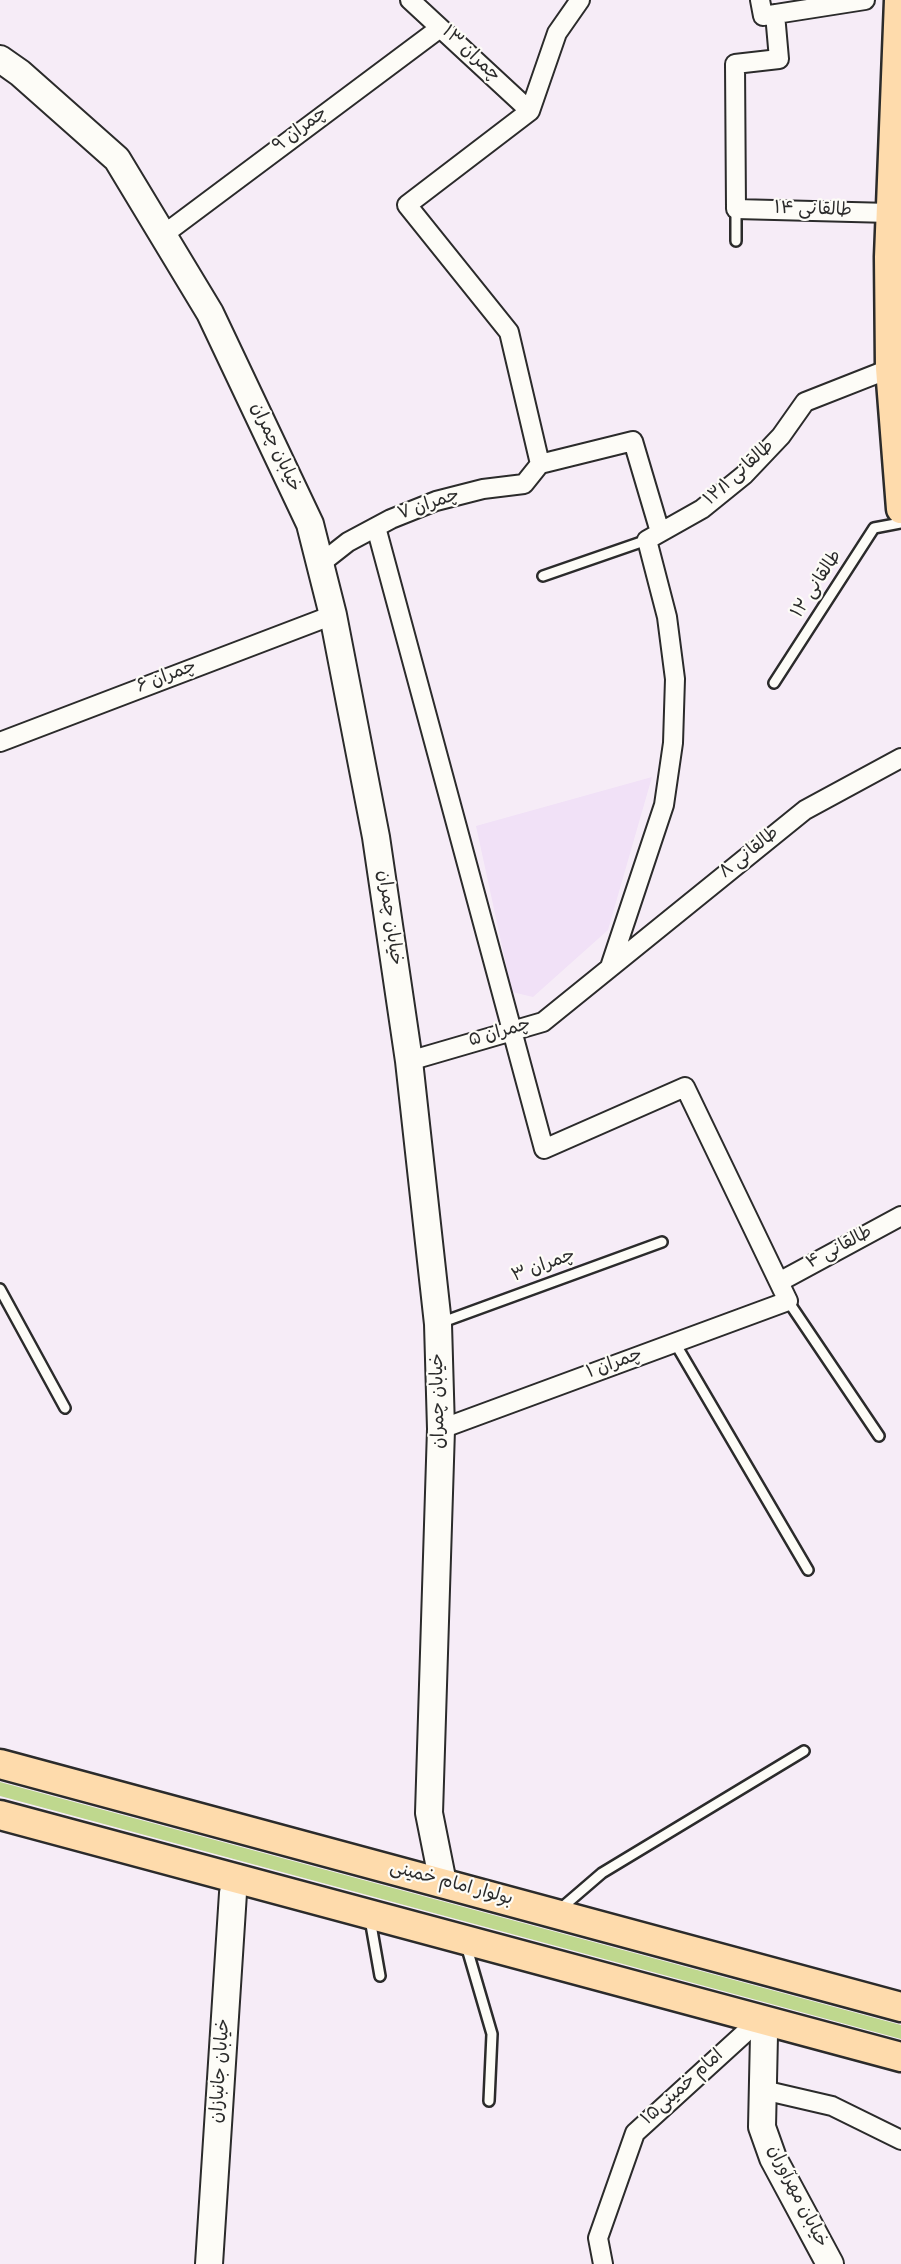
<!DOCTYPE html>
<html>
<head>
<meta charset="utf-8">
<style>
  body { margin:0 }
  canvas { display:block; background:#f6ecf7 }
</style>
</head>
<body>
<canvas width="901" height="2264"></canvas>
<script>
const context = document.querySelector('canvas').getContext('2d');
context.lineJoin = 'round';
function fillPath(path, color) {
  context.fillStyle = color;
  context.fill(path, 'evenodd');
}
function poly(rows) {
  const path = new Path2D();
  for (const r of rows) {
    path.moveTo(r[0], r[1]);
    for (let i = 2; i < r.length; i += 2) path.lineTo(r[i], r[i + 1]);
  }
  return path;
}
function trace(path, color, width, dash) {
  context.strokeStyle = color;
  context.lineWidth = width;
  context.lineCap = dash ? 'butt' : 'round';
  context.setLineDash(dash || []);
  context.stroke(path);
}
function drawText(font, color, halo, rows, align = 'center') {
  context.font = font + ' "Gochi Hand","Playpen Sans Arabic",sans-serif';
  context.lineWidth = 4.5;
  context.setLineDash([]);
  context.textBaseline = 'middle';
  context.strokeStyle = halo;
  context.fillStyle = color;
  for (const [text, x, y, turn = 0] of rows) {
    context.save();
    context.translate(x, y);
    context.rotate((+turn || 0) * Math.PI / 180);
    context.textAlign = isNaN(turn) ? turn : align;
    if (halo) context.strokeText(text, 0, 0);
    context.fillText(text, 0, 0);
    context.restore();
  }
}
fillPath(poly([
  [652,777,608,930,533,997,512,992,476,826]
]), '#f1e1f7');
fillPath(poly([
  [0,1782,901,2025,901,2039,0,1796]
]), '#bfd88e');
const lane = poly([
  [736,209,736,241],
  [543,576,647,540],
  [774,683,874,528,901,523],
  [0,1289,65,1408],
  [788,1301,879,1436],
  [440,1323,662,1242],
  [675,1343,808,1570],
  [559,1910,602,1873,804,1751],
  [370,1919,380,1976],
  [466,1945,492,2034,489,2101]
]);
const street = poly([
  [410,0,530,111],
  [760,0,763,16,865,0],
  [775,14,779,59,735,64,736,209,890,213],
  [163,235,440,28],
  [540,464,509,332,407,205,530,111,557,33,580,0],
  [540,464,633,441,660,532],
  [376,527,544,1149,685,1087,788,1301,441,1429],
  [320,564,348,542,391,519,436,501,483,489,524,484,540,464],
  [0,742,333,615],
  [610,967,664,805,673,743,675,679,667,617,647,540,702,509,744,475,781,436,805,402,899,365],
  [409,1061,543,1022,805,810,901,758],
  [779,1282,901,1216],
  [763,2090,832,2106,901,2140],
  [603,2264,598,2238,635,2133,747,2031,751,2016]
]);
const secondary = poly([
  [0,59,20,73,117,159,210,313,310,524,333,615,376,837,409,1061,438,1324,441,1429,429,1813,443,1883],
  [768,2021,764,2035,762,2127,773,2158,830,2264],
  [209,2264,233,1893,237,1878]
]);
const primary = poly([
  [899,0,889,257,890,368,901,509],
  [0,1764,901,2007],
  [0,1815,901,2057]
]);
trace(lane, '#2b2b2b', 14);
trace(street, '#2b2b2b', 22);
trace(secondary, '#2b2b2b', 30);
trace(primary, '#2b2b2b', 33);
trace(lane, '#fdfcf7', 9);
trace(street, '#fdfcf7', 18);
trace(secondary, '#fdfcf7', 26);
trace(primary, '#fedbac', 28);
drawText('18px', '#2b2b2b', '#fdfcf7', [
  ["چمران ۱۳",470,55,43],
  ["چمران ۹",301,131,-37],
  ["طالقانی ۱۴",813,211,2],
  ["خیابان چمران",274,448,65],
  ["طالقانی ۱۲/۱",740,474,-42],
  ["چمران ۷",429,506,-19],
  ["طالقانی ۱۲",818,585,-57],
  ["چمران ۶",167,678,-21],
  ["طالقانی ۸",750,854,-39],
  ["خیابان چمران",388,918,82],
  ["چمران ۵",500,1034,-16],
  ["طالقانی ۴",840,1249,-28],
  ["چمران ۳",544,1267,-20],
  ["چمران ۱",615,1365,-20],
  ["خیابان چمران",440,1401,-91],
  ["بولوار امام خمینی",451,1885,15],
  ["خیابان جانبازان",222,2071,-86],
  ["امام خمینی۱۵ ‍",685,2087,-42],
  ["خیابان مهرآوران",796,2197,63]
]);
</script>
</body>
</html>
